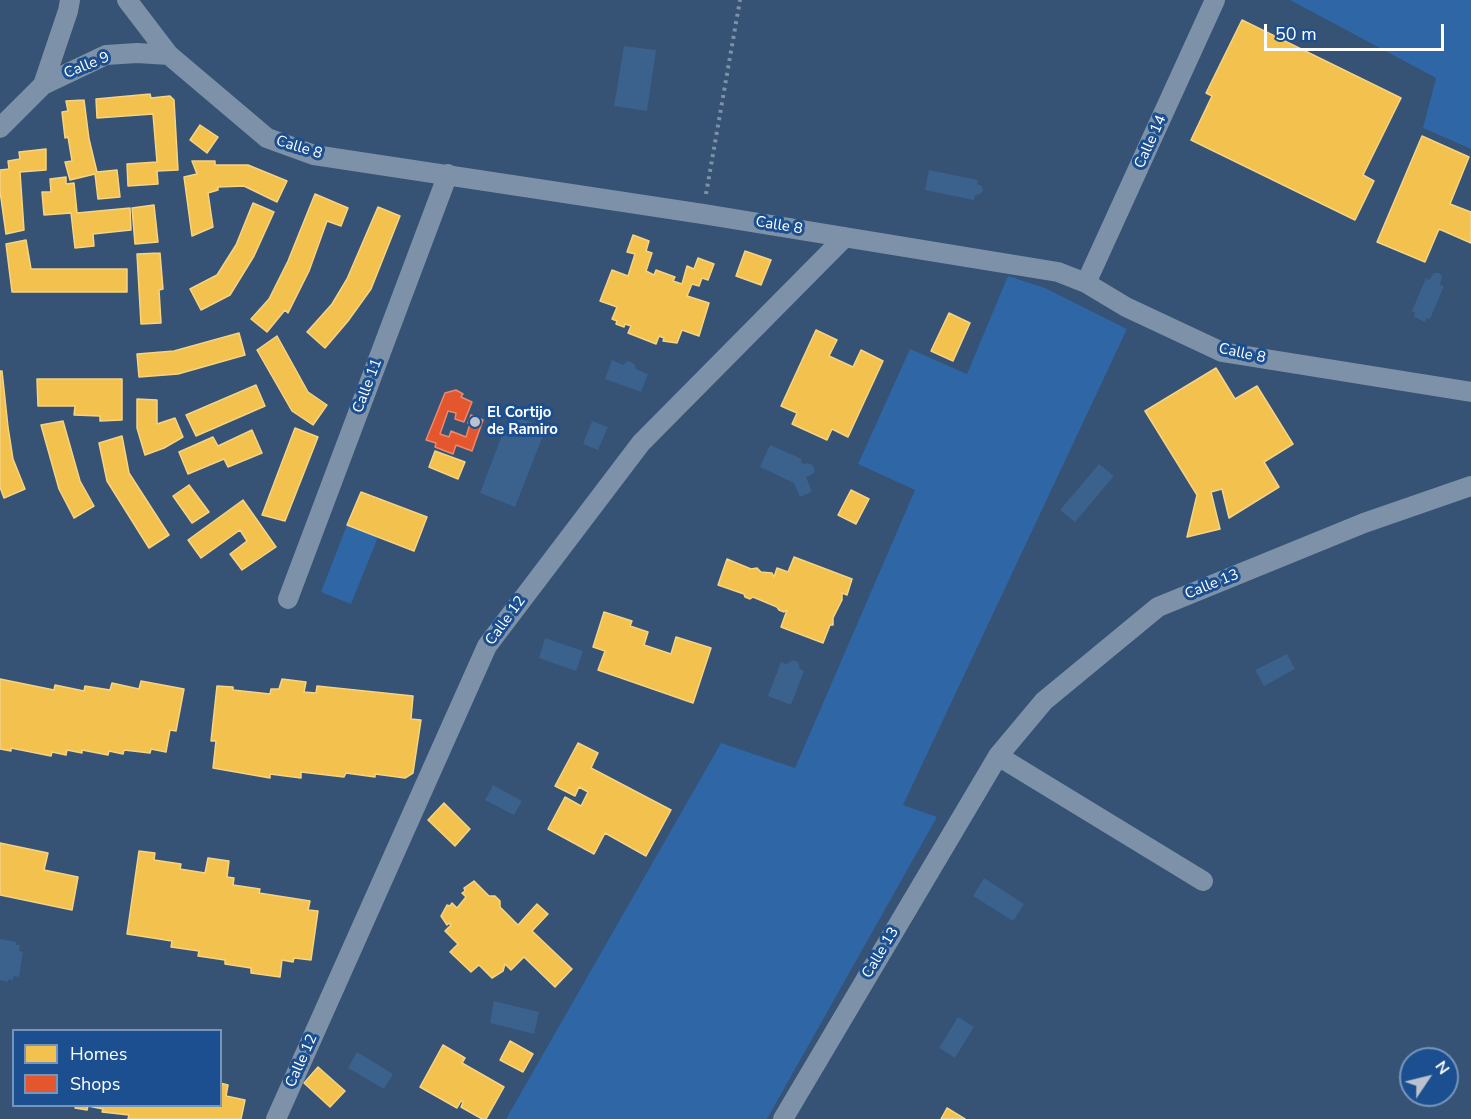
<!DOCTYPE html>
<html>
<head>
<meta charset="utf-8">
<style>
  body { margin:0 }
  #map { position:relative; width:1471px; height:1119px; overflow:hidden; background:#365274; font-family:"Nunito Sans",sans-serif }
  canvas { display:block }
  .legend { position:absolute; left:12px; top:1029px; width:210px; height:78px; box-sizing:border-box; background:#1b4f8f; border:2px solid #7695bc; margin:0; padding:8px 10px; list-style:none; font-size:18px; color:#fff }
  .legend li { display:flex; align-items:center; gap:12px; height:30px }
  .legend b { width:30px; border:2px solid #7695bc }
  .north { position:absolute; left:1399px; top:1047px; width:60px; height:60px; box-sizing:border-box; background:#1b4f8f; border:2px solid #7695bc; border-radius:50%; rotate:55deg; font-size:16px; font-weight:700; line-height:24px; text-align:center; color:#fff }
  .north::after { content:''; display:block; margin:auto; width:21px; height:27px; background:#b9c2ce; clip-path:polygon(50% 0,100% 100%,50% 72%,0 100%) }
  .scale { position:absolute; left:1264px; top:24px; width:180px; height:27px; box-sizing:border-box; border:3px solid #fff; border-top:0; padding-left:8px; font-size:18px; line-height:21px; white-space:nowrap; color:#fff; -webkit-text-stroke:4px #1b4f8f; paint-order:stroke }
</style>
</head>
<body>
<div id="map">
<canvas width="1471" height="1119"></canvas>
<ul class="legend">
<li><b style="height:16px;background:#f2c14e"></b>Homes</li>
<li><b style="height:16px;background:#e4572e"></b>Shops</li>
</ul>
<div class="north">N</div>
<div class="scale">50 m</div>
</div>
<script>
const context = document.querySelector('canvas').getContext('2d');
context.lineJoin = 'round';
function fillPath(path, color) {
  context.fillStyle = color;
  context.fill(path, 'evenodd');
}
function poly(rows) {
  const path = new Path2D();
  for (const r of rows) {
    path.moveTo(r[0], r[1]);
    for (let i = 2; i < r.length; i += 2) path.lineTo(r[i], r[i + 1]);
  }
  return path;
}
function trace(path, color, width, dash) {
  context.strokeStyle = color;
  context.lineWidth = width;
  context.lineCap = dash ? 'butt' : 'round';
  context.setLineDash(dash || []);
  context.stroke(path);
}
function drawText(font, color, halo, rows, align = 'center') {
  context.font = font + ' "Nunito Sans",sans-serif';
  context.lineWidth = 6;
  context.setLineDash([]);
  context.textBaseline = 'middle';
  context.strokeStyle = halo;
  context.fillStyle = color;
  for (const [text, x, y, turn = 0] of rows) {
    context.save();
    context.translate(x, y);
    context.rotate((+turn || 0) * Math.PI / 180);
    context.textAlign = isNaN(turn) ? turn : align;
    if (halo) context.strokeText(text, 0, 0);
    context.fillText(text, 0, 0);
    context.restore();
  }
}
fillPath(poly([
  [1290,0,1471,0,1471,149,1423,128,1436,78],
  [1008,276,1045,288,1127,329,903,805,937,817,767,1119,506,1119,721,743,795,768,915,490,858,464,910,349,967,374],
  [347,525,378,537,351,604,321,592]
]), '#2f66a5');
fillPath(poly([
  [624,46,656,50,647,111,614,106],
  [929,170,978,180,977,184,982,186,983,191,980,194,975,195,974,200,925,190],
  [1434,273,1439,273,1442,276,1440,285,1444,286,1430,319,1427,318,1425,322,1414,317,1415,313,1412,311,1426,278,1429,280],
  [612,360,623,365,627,361,631,362,635,365,636,369,648,374,641,392,605,379],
  [510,414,546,428,515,507,480,493],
  [592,421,608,427,598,450,583,444],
  [770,445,802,459,801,462,804,464,808,463,813,465,815,470,813,474,806,477,812,492,800,497,794,483,760,467],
  [1099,464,1114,476,1075,522,1060,510],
  [545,638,583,651,576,671,539,658],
  [1287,654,1295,669,1264,686,1255,670],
  [793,660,798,662,800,669,804,671,791,705,768,696,781,662,786,664],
  [493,785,522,801,514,815,485,800],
  [984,878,1024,904,1013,921,973,896],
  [0,939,16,942,16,945,20,945,19,951,23,952,19,977,14,976,13,980,9,979,8,982,0,980],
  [494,1001,539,1012,534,1034,490,1023],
  [958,1017,974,1027,955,1058,939,1048],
  [357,1052,393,1074,384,1089,348,1068]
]), '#3b618d');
const homes = poly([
  [1242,20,1401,98,1363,175,1374,181,1355,220,1191,140,1212,96,1206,93,1242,20],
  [150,94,151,98,170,96,174,100,178,170,157,171,158,184,128,186,127,164,157,162,153,114,97,118,96,99,150,94],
  [84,100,89,139,97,172,117,170,120,197,98,199,95,174,70,180,65,162,72,161,68,137,65,138,62,112,68,111,66,101,84,100],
  [200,125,218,137,207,153,190,140,200,125],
  [1422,136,1469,157,1450,204,1471,212,1471,243,1439,229,1425,262,1377,242,1422,136],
  [46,149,46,170,20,172,24,230,6,234,0,191,0,170,9,169,8,161,20,159,19,152,46,149],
  [192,161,215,161,215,165,248,165,287,181,277,202,244,186,218,187,218,190,208,193,213,227,192,236,184,177,197,174,192,161],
  [66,177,66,184,74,183,77,213,130,208,131,230,93,234,94,246,75,248,71,213,44,215,42,192,51,192,50,179,66,177],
  [315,194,348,208,341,226,327,221,309,271,288,313,285,310,267,332,251,319,269,299,288,261,315,194],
  [253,203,274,212,254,256,230,295,201,310,190,289,217,275,236,245,253,203],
  [154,205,158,242,135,244,132,208,154,205],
  [378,207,400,216,371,289,348,321,325,348,307,332,332,304,347,279,378,207],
  [633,235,649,241,646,251,652,253,646,271,654,275,656,270,675,277,673,281,682,284,687,266,694,269,698,258,714,264,708,280,702,278,699,286,692,284,687,296,709,303,699,336,682,330,677,343,663,341,664,338,659,336,656,344,628,333,631,326,625,324,624,327,616,324,617,321,612,319,617,307,600,301,612,270,628,276,635,254,627,252,633,235],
  [26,240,31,269,127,269,127,292,12,292,6,244,26,240],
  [745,251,771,260,761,285,736,276,745,251],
  [160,253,163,289,159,290,161,323,141,324,137,254,160,253],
  [949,313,970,323,953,361,931,351,949,313],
  [816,330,837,340,829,356,853,367,861,350,883,361,848,437,832,429,827,440,792,424,797,413,781,406,816,330],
  [239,333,245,355,178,374,139,377,137,354,174,351,239,333],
  [277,336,308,392,327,405,313,425,292,411,257,350,277,336],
  [1216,368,1235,399,1257,386,1293,444,1264,462,1279,487,1229,518,1222,489,1211,492,1220,529,1187,537,1197,495,1145,411,1216,368],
  [0,371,2,371,8,427,13,459,25,489,4,498,0,487,0,371],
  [37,379,122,379,122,420,100,421,100,416,74,415,75,406,38,406,37,379],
  [256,385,265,406,196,436,186,415,256,385],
  [137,399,157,400,157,424,175,418,183,437,164,448,145,455,137,428,137,399],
  [63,421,80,481,94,506,74,518,59,489,41,425,63,421],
  [295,428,318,437,285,521,262,515,295,428],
  [252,430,262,453,228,467,224,459,188,474,179,452,213,437,218,446,252,430],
  [122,436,129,473,169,535,149,548,107,481,99,443,122,436],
  [435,451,465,462,458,479,429,467,435,451],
  [189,485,209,512,192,523,173,496,189,485],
  [851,490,869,499,856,524,838,515,851,490],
  [361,492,427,517,414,551,347,525,361,492],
  [243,500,276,547,242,570,230,554,247,541,240,530,201,558,188,540,243,500],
  [794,557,852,579,847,595,842,593,842,600,833,618,833,625,830,625,823,643,781,627,787,610,784,612,779,610,777,607,753,597,750,599,745,597,744,594,718,585,727,559,751,569,757,568,761,572,772,573,774,577,777,568,788,572,794,557],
  [604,612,632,621,630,626,648,632,644,645,671,654,676,637,711,648,693,703,598,670,605,651,593,647,604,612],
  [0,679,54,690,55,685,84,691,85,686,110,690,112,683,139,689,141,681,184,689,176,731,170,730,166,752,151,749,150,753,124,750,123,754,109,751,108,755,82,750,82,753,67,750,66,755,52,752,51,756,11,748,11,751,0,749,0,679],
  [282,679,306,682,304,692,316,693,317,686,413,696,411,719,421,720,413,773,405,778,375,774,375,777,346,773,344,777,301,772,301,778,270,774,270,778,213,768,216,741,211,741,217,686,233,687,233,690,270,694,271,689,279,689,282,679],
  [578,743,598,753,591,768,671,810,646,856,605,833,594,854,548,829,565,797,581,806,588,792,579,787,575,796,555,786,578,743],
  [444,803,470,829,455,846,428,820,444,803],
  [0,843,48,853,44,870,78,877,72,910,0,895,0,843],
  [139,851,155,853,154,860,181,864,180,869,205,873,208,858,229,861,227,877,234,878,233,885,260,889,259,893,310,901,308,910,318,911,311,960,294,958,293,962,282,960,280,977,251,973,251,968,225,964,225,960,198,956,199,951,171,947,172,941,127,934,139,851],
  [474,881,489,896,495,896,500,901,500,907,518,925,537,904,548,914,532,931,572,969,555,987,524,957,511,970,505,964,503,971,492,978,479,965,471,972,450,952,458,944,445,931,451,925,449,923,447,925,441,916,447,905,450,906,452,903,457,908,466,897,462,893,465,891,464,888,474,881],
  [510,1041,533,1054,523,1072,500,1060,510,1041],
  [443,1045,465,1058,462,1063,504,1087,486,1119,482,1119,461,1107,463,1102,461,1101,457,1108,420,1087,443,1045],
  [318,1067,345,1091,330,1107,304,1083,318,1067],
  [220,1083,228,1085,226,1096,245,1100,241,1119,128,1119,129,1115,102,1112,103,1109,88,1106,87,1110,75,1108,76,1106,220,1106,220,1083],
  [947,1108,965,1119,941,1119,947,1108]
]);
fillPath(homes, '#f2c14e');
trace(homes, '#f6d483', 1.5);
const shops = poly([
  [456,390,463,394,461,397,472,402,464,422,455,419,456,413,448,411,440,434,449,437,451,431,466,437,470,424,468,423,471,415,483,420,472,451,456,445,453,454,435,447,436,443,426,440,445,393,456,390]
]);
fillPath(shops, '#e4572e');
trace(shops, '#ec896d', 1.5);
trace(poly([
  [706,194,740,0]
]), '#7d92a8', 4, [3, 4.5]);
trace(poly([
  [127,0,169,55,267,138,314,155,703,214,1058,272,1086,283,1126,307,1222,352,1471,392],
  [43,85,68,11,70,0],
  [0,128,43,85,106,55,137,53,169,55],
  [1086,283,1215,0],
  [288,599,448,174],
  [1203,881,998,756,1044,701,1158,607,1364,523,1471,486],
  [276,1119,487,646,641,443,845,237],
  [783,1119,998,756]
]), '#7d92a8', 20);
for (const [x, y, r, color] of [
  [475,422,6,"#b9c2ce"]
]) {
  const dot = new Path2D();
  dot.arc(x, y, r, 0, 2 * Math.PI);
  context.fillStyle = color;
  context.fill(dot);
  trace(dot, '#1b4f8f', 2);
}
drawText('15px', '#fff', '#1b4f8f', [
  ["Calle 9",87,66,-22],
  ["Calle 14",1151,142,-66],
  ["Calle 8",299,148,17],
  ["Calle 8",779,226,9],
  ["Calle 8",1242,354,12],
  ["Calle 11",368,386,-69],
  ["Calle 13",1212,585,-22],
  ["Calle 12",506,621,-54],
  ["Calle 13",881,953,-59],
  ["Calle 12",302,1061,-66]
]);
drawText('bold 15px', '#fff', '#1b4f8f', [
  ["El Cortijo",487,413],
  ["de Ramiro",487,430]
], 'left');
</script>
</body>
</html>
